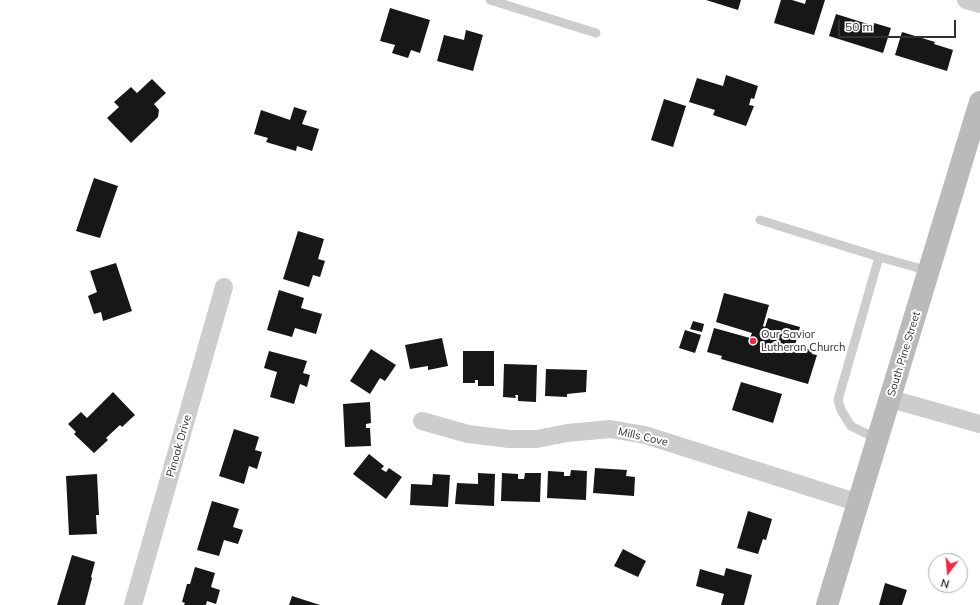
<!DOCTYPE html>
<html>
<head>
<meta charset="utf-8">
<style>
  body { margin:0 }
  #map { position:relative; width:980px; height:605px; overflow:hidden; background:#fff; font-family:Mulish,sans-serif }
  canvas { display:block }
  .north { position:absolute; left:928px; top:553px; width:40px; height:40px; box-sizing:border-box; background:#fff; border:1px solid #acacac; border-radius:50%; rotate:196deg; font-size:11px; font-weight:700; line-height:16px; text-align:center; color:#303030 }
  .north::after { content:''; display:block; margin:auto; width:14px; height:18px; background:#ed2c44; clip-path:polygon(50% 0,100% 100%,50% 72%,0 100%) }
  .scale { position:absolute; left:838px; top:20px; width:118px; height:18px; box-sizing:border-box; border:2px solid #303030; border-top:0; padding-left:5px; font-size:12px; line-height:14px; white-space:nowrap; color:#303030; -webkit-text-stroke:3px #fff; paint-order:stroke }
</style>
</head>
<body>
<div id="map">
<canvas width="980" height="605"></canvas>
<div class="north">N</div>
<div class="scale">50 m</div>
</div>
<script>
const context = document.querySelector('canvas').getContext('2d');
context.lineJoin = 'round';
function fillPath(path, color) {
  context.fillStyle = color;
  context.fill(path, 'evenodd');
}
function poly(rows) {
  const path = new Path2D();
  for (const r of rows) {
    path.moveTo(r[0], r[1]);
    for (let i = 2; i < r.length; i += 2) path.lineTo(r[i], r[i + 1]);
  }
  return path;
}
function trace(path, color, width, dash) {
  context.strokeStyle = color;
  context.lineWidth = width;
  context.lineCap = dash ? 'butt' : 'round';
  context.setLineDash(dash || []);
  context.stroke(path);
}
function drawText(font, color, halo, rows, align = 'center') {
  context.font = font + ' Mulish,sans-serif';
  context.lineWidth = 4;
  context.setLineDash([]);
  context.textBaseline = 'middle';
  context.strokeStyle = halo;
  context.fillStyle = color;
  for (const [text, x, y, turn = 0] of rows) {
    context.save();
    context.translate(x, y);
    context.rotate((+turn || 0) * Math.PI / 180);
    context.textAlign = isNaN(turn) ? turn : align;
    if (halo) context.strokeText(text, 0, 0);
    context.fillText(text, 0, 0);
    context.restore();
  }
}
fillPath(poly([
  [706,0,741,0,738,10],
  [781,0,792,0,805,4,806,0,825,0,814,35,774,23],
  [390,8,430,20,420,53,411,50,408,58,392,53,395,45,380,41],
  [836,14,874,26,874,23,891,28,883,53,829,36],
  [466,30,483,35,473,71,437,61,444,35,464,40],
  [902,32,935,42,934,44,953,50,947,71,895,55],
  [726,75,758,86,754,99,751,98,749,105,754,106,746,126,713,115,715,110,689,102,697,78,723,86],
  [152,79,166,93,154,104,159,110,158,117,131,143,107,118,119,107,114,102,131,87,137,93],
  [664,99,686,106,673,147,651,140],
  [294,107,307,111,302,124,319,129,312,151,297,146,296,151,266,142,268,138,254,134,261,110,290,120],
  [94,178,118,186,100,238,76,231],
  [298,231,324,239,318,259,325,261,320,277,313,275,309,287,283,279],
  [116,263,132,311,103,321,101,312,94,314,88,296,97,292,90,271],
  [279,290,304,298,301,308,322,314,316,334,295,328,292,337,267,330],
  [724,293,769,305,763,326,765,327,768,318,800,327,795,345,813,350,812,354,817,355,808,384,721,359,722,356,707,352,714,328,750,338,752,333,716,322],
  [693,321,704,324,702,332,690,329],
  [685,330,701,335,695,353,679,348],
  [442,338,448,366,428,370,428,366,410,369,405,345],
  [371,349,396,365,385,381,380,378,370,394,350,381],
  [269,351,307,361,303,373,310,375,307,387,300,384,294,404,270,397,277,372,264,368],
  [463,351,494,351,494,386,478,386,478,380,475,380,475,383,463,383],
  [504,364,537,365,536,402,518,401,518,395,515,395,516,398,503,397],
  [546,369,587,370,586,392,567,394,567,397,545,396],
  [741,382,782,394,773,423,732,410],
  [113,392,135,415,122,427,120,425,106,438,108,440,94,453,74,434,76,432,68,424,81,412,87,418],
  [370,402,371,423,366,424,366,428,370,428,371,446,345,447,343,404],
  [234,429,259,437,255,450,262,452,257,469,249,466,244,484,219,476],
  [369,454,384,466,381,469,386,472,389,468,402,477,386,499,353,474],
  [595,468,627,470,626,476,635,477,634,496,593,493],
  [571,470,587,471,586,500,547,498,548,471,564,472,564,476,570,476],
  [478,473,495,474,494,506,455,504,457,483,478,484],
  [502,473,518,474,518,479,524,479,525,473,541,473,540,502,501,501],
  [97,474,99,515,96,515,97,534,69,535,66,476],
  [433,474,450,475,448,507,410,505,411,484,432,485],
  [212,501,239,509,233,527,243,530,238,544,224,540,219,556,197,550],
  [748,511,772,519,766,540,763,539,758,554,737,548],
  [623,549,646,561,638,577,614,566],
  [72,555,95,562,91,577,92,578,85,605,57,605],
  [195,567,215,573,211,587,220,590,216,604,207,601,206,605,184,605,185,603,182,602,187,584,190,584],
  [726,568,752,575,744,605,721,605,724,594,696,586,700,569,724,576],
  [885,583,907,590,902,605,879,605],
  [292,596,320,605,289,605]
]), '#171717');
trace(poly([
  [490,0,596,33],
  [760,220,879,257],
  [879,438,865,433,851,426,841,410,838,400,879,257,929,271]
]), '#cdcdcd', 9);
trace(poly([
  [966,0,980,4],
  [891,399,980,424],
  [422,421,468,434,509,439,537,439,567,433,610,429,645,435,859,503],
  [133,605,224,287]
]), '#cdcdcd', 18);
trace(poly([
  [827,605,980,102]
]), '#bababa', 22);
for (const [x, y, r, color] of [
  [753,341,4,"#ed2c44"]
]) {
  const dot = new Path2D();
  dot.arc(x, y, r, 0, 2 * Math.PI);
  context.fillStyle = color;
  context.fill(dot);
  trace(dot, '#fff', 1.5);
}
drawText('11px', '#303030', '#fff', [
  ["Our Savior",761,335],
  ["Lutheran Church",761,348]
], 'left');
drawText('11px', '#303030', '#fff', [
  ["South Pine Street",904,354,-73],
  ["Mills Cove",643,437,13],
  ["Pinoak Drive",179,446,-74]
]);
</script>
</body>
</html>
